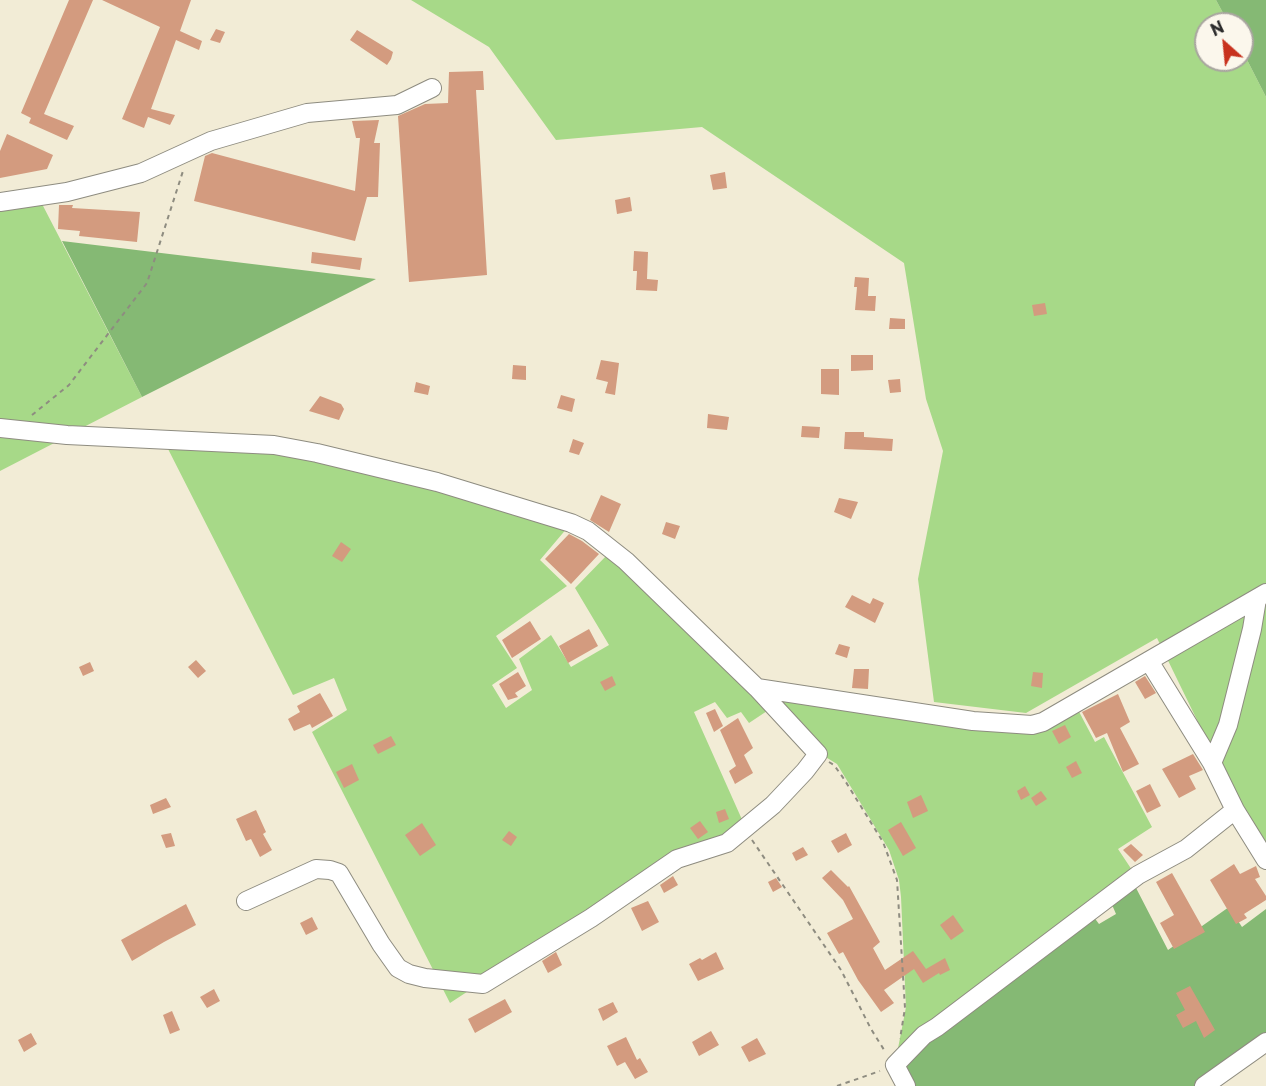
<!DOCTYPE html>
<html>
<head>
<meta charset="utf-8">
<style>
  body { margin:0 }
  #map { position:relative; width:1266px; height:1086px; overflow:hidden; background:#f2ecd6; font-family:"Playpen Sans",sans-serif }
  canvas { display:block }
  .north { position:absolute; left:1194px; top:12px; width:60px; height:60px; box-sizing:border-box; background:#fbf7ec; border:2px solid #a8a59f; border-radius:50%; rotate:333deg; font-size:16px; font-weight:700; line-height:24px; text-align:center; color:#2b2b2b }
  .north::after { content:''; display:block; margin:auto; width:21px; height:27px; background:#c8321e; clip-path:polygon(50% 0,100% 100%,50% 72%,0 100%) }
</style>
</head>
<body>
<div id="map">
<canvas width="1266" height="1086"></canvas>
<div class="north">N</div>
</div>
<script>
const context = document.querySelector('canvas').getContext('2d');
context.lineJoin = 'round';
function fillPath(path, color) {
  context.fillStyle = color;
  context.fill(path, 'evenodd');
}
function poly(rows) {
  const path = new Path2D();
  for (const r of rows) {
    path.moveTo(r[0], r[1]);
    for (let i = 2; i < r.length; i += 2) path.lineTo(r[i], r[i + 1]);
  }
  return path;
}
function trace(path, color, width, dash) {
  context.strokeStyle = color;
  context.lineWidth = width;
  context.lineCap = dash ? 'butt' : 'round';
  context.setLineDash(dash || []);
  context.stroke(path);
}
fillPath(poly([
  [411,0,1216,0,1229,24,1206,24,1206,60,1242,60,1242,50,1266,97,1266,849,1218,763,1157,638,1026,713,934,702,918,579,943,451,926,399,904,263,702,127,556,140,489,47],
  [41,202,142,397,76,431,0,427,0,209],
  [0,434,62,439,0,471],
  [166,445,243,448,318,459,419,484,568,527,540,560,567,586,496,636,517,668,492,685,506,708,532,690,519,659,551,635,571,667,609,645,575,588,608,554,770,709,749,723,741,712,727,718,715,702,694,712,744,824,650,870,586,914,450,1003,312,732,347,710,334,678,293,695],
  [759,689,1033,729,1076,706,1095,742,1104,737,1152,827,1118,849,1134,873,895,1064,906,1007,901,897,899,880,889,850,837,764,819,753]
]), '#a7d988');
fillPath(poly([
  [1216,0,1266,0,1266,97,1242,50,1242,24,1229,24],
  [62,241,376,279,142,397],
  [1134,884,1168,950,1229,907,1242,927,1266,909,1266,1038,1200,1086,910,1086,898,1065,1093,916,1099,924,1116,914,1110,900]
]), '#85b974');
fillPath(poly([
  [69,0,93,0,44,114,74,126,67,140,29,123,31,118,21,113],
  [102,0,191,0,180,31,202,41,199,50,176,40,151,109,175,115,170,125,148,117,144,128,122,119,160,27],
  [216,29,225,32,220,43,210,40],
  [357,30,393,52,391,59,387,65,350,40],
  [483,71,484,90,476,90,487,275,409,282,398,116,425,104,448,103,449,72],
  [379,120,374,143,380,143,378,197,367,197,355,241,194,201,205,156,212,153,355,191,360,138,356,138,352,121],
  [7,134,53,155,47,169,0,178,0,151],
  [725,172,727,188,713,190,710,175],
  [630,197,632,211,617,214,615,200],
  [59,205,73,205,72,208,140,212,137,242,79,236,80,231,58,229],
  [634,251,648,252,647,279,658,280,657,291,636,290,637,271,633,271],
  [312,252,362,258,360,270,311,263],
  [855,277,869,278,868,296,876,296,875,311,855,310,857,287,854,287],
  [1045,303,1047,314,1034,316,1032,305],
  [890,318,905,319,905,329,889,329],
  [851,355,873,355,873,370,851,371],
  [601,360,619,363,615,395,605,393,608,382,596,379],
  [513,365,526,366,526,380,512,379],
  [821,369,839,369,839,395,821,394],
  [900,379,901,392,890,393,888,380],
  [416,382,430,386,428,395,414,392],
  [561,395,575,399,572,412,557,408],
  [320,396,341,404,344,409,339,420,309,411],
  [708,414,729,417,727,430,707,428],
  [802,426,820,427,819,438,801,437],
  [845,432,864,432,864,437,893,439,892,451,844,449],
  [573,439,584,443,579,455,569,452],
  [601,495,621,504,609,532,590,520],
  [839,498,858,502,851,519,834,512],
  [666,522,680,526,675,539,662,534],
  [569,534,582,541,599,554,571,584,545,559],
  [341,542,351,549,342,562,332,556],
  [852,595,870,604,873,598,884,603,875,623,845,607],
  [530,621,541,639,512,658,502,640],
  [589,629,598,646,568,663,559,646],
  [839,644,850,647,847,658,835,654],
  [196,660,206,671,198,678,188,667],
  [90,662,94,671,83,676,79,667],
  [854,669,869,669,868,689,852,688],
  [518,672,526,686,515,693,518,697,508,700,499,684],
  [1033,672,1043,673,1042,688,1031,686],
  [612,676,616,685,605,691,600,682],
  [1145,676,1156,693,1145,699,1135,682],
  [320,693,333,716,312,728,310,724,294,731,288,719,300,712,297,706],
  [1118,694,1130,722,1120,728,1139,764,1123,772,1107,733,1096,738,1082,712],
  [715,709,723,726,714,732,706,713],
  [738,718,753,748,744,755,753,773,735,784,729,771,736,766,720,730],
  [1065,725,1071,737,1059,744,1052,731],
  [391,736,396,745,378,754,373,745],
  [1193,754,1203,770,1189,776,1196,789,1179,798,1162,769],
  [1076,761,1082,773,1072,778,1066,767],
  [352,764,359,780,344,788,336,772],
  [1150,784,1161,806,1147,813,1136,791],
  [1025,786,1030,795,1021,800,1017,791],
  [1041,791,1047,799,1036,806,1031,798],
  [921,795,928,811,913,818,907,802],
  [166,798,171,807,153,814,150,805],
  [725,809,729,819,719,823,716,812],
  [256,810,266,832,263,834,272,850,260,857,251,839,246,841,236,819],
  [700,821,708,832,698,839,690,828],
  [901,822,916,848,903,856,888,830],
  [422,823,436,845,420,856,405,835],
  [509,831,517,837,511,846,502,840],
  [171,833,175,846,166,848,161,835],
  [846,833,852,845,838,853,831,841],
  [1131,844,1143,855,1135,862,1123,850],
  [803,847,808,855,796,861,792,853],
  [1234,864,1240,874,1256,866,1260,877,1255,879,1266,896,1266,900,1244,914,1247,918,1236,924,1210,880],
  [831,870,848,887,849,886,880,942,873,948,885,970,913,951,926,969,945,958,950,970,940,975,939,973,923,983,914,969,884,990,894,1003,881,1012,858,980,843,952,839,954,827,933,853,919,843,900,822,878],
  [1172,873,1205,932,1174,949,1160,923,1174,915,1156,882],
  [673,876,678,885,664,893,660,885],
  [776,878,782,887,773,892,768,882],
  [648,901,659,922,642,931,631,908],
  [186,904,196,925,164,942,132,961,121,940],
  [953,915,964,931,951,940,940,925],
  [312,917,318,929,306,935,300,923],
  [556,952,562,965,548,973,542,961],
  [716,952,724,969,698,981,689,964,700,958,702,960],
  [1190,986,1215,1030,1204,1038,1196,1021,1183,1028,1176,1015,1185,1010,1176,993],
  [214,989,220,1001,207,1008,200,997],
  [505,999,512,1012,475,1033,468,1019],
  [613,1002,618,1012,603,1021,598,1009],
  [172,1011,180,1030,170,1034,163,1015],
  [711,1031,719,1045,699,1056,692,1042],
  [31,1033,37,1044,24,1052,18,1040],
  [626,1037,637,1060,640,1058,648,1072,635,1079,625,1062,617,1066,607,1046],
  [757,1038,766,1054,749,1062,741,1047]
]), '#d39b7f');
const minor = poly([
  [0,202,67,192,141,173,211,141,307,113,397,105,432,88],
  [0,428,67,435,274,445,317,453,437,482,571,523,588,531,626,561,757,688,818,754,805,771,773,805,727,843,677,859,591,918,483,984,425,978,409,974,398,968,381,944,339,873,330,870,316,869,246,901],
  [1149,661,1212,763,1235,810,1266,860],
  [757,688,973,721,1032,725,1043,722,1266,593],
  [1212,763,1228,725,1252,629,1257,599],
  [906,1086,895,1065,924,1035,937,1027,1138,875,1186,849,1235,810],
  [1204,1086,1266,1042]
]);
trace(minor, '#8e8c80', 20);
trace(poly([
  [32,415,69,385,147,283,183,171],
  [829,762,834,765,844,779,883,842,897,880,905,1008,900,1039],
  [752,840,841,970,871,1029,886,1053],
  [837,1086,880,1071]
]), '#8e8c80', 2, [4.5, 4.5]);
trace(minor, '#fff', 18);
</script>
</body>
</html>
